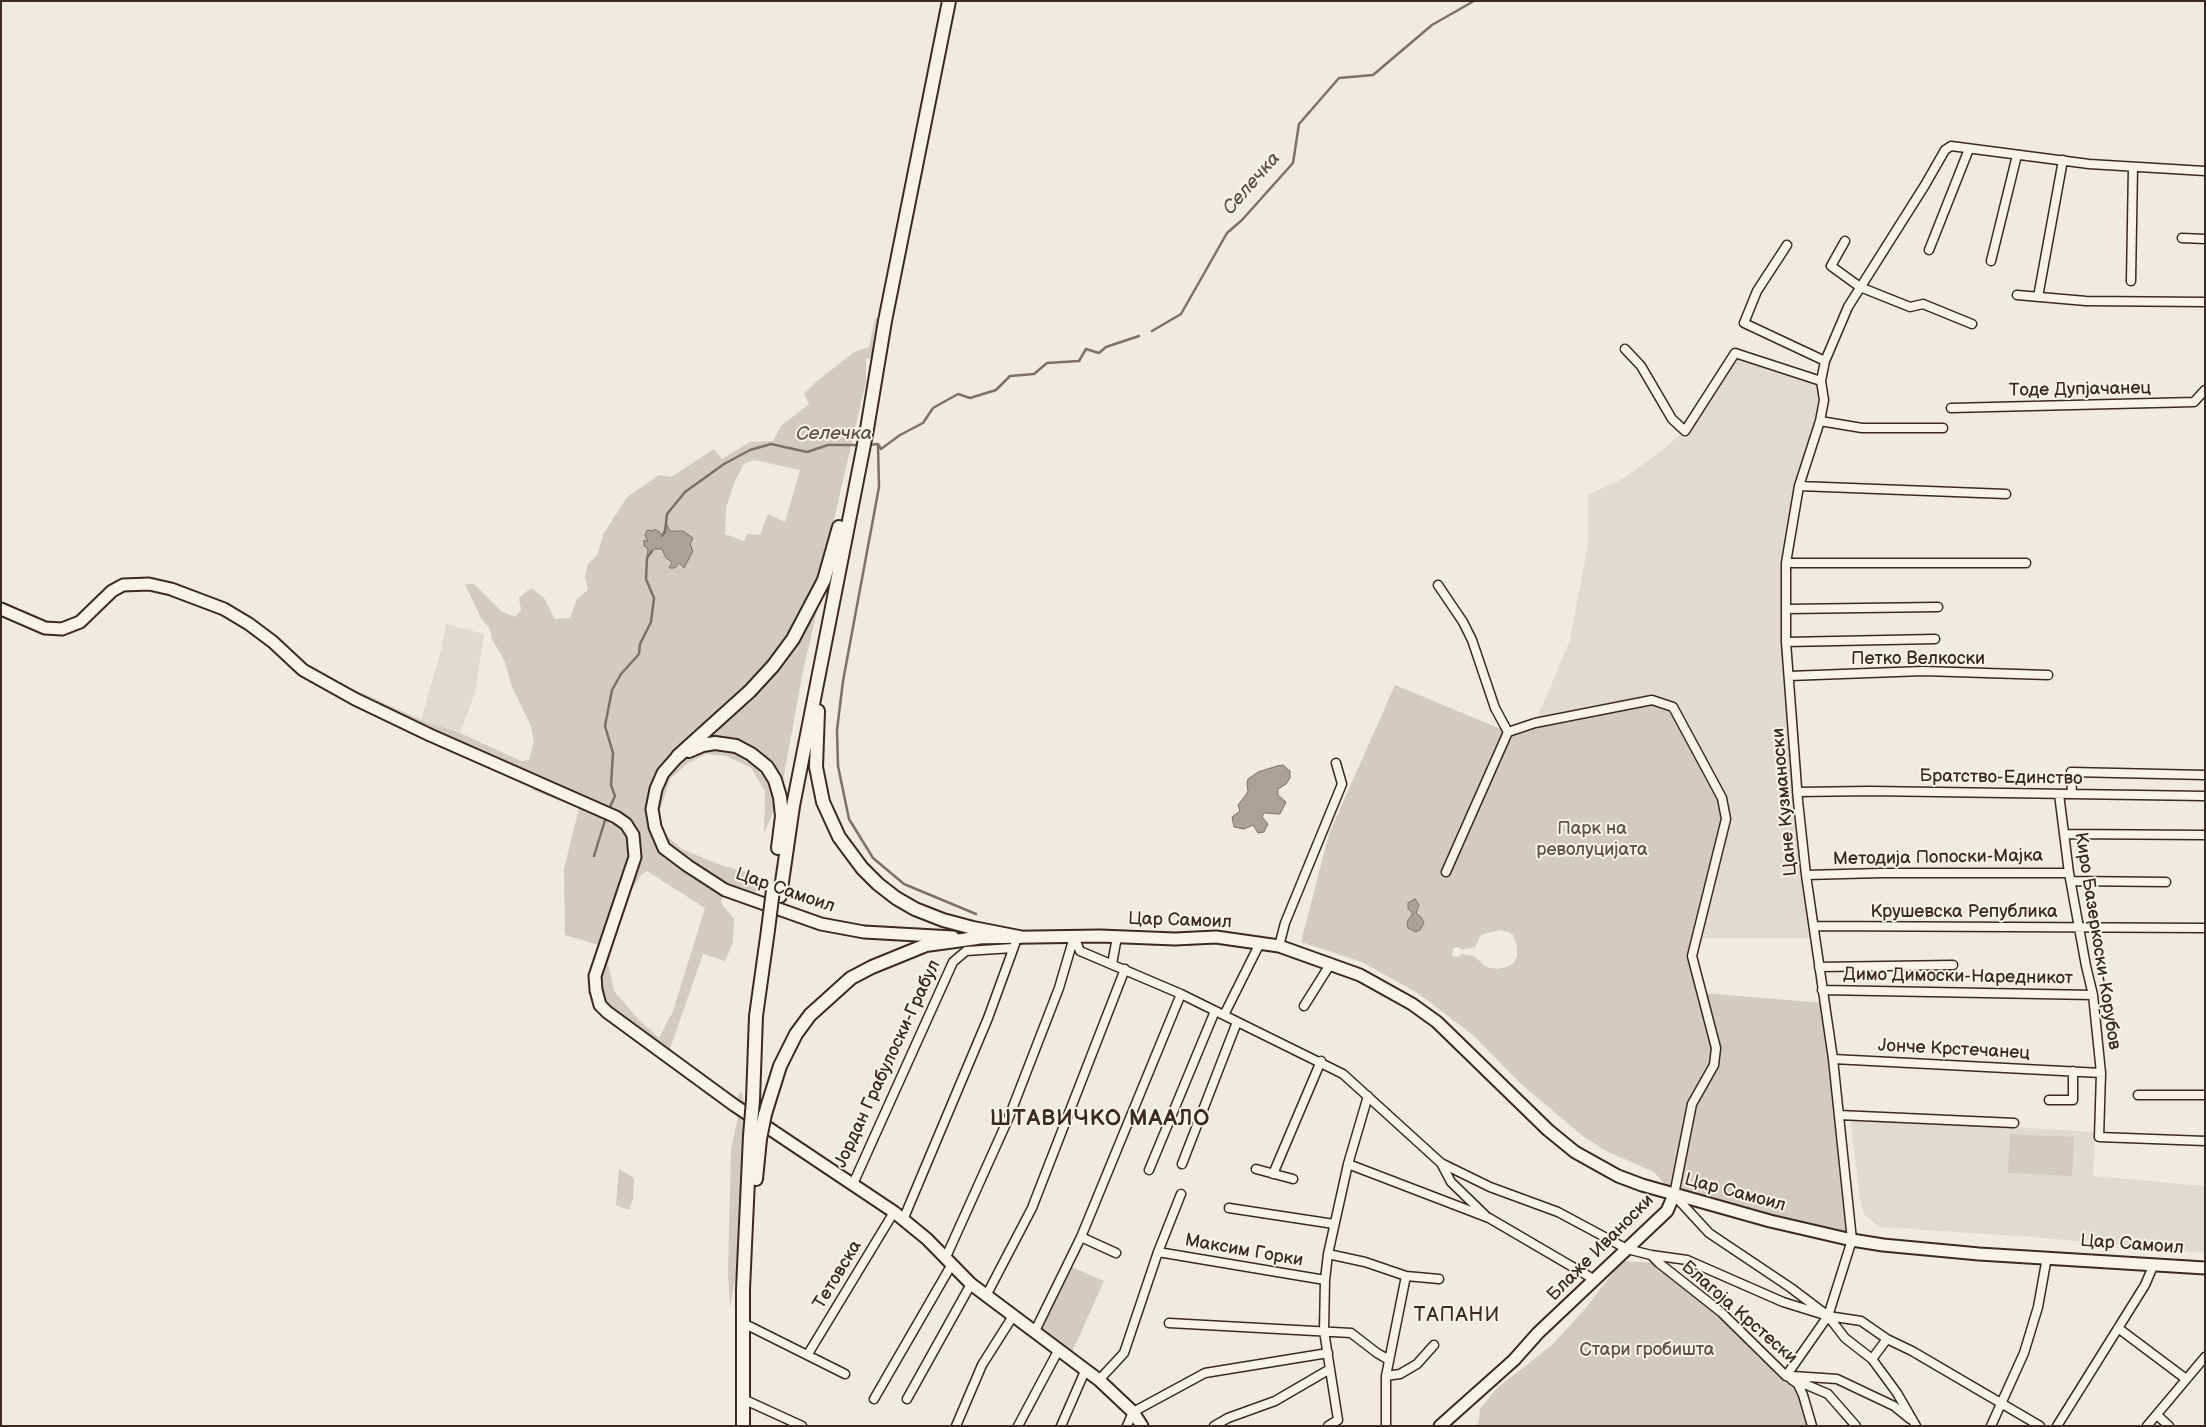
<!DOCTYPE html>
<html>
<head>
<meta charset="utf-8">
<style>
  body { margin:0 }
  #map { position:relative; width:2206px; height:1427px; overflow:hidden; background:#efebe0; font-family:"Balsamiq Sans",sans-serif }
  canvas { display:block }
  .frame { position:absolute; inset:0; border:2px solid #3b2a1e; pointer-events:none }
</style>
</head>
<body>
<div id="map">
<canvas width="2206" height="1427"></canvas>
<div class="frame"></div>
</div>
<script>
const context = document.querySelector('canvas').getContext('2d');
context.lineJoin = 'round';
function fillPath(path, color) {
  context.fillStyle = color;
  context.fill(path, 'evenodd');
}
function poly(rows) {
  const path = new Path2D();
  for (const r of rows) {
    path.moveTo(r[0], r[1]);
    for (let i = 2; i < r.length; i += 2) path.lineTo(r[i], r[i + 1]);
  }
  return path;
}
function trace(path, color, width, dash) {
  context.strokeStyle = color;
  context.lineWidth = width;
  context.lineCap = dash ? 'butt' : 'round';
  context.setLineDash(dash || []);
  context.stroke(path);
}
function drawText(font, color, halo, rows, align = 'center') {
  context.font = font + ' "Balsamiq Sans",sans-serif';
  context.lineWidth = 4;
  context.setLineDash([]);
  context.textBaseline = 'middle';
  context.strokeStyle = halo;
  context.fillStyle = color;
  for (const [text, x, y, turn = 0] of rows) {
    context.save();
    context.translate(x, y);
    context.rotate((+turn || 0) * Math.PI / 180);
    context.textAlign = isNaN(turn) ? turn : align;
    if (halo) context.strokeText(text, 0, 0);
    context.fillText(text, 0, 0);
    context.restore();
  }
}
fillPath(poly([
  [1735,353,1821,381,1824,400,1799,486,1786,563,1786,642,1815,938,1698,938,1535,723,1570,640,1588,545,1588,495,1624,478,1661,451,1685,431],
  [446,624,484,634,475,693,460,733,421,720,441,650],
  [1850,1117,2095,1132,2093,1176,2205,1186,2205,1253,2032,1237,1879,1227,1864,1214,1860,1199]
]), '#e0dbd0');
fillPath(poly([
  [875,318,885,321,879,359,866,358,866,381,824,563,824,580,803,671,780,797,764,833,765,791,751,768,726,756,706,754,688,763,670,779,660,810,661,831,682,849,718,864,759,876,754,902,725,890,721,903,734,919,733,943,725,961,703,954,670,1049,686,1062,683,1068,618,1019,606,1021,588,993,599,945,565,935,564,869,579,808,532,790,535,782,303,670,290,651,320,673,351,688,421,720,460,733,521,761,529,760,534,742,531,726,512,687,505,662,492,639,490,629,481,618,465,584,474,584,502,612,515,617,521,610,519,598,531,588,544,598,555,619,570,618,577,599,588,590,585,577,588,564,597,555,604,533,627,497,659,475,671,477,714,449,722,459,750,442,773,441,781,426,809,404,804,394,816,382,854,352,869,347],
  [754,460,800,470,785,522,768,514,760,535,747,534,744,541,725,534,726,508,735,481,744,464],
  [666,524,670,531,683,531,675,568,669,568,672,562,662,549,654,548,648,557,648,542,663,535],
  [647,871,705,908,673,1011,659,1038,639,1020,614,991,608,963,628,896,641,875],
  [1395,685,1508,732,1652,700,1673,707,1722,798,1726,819,1692,955,1703,993,1824,1003,1852,1240,1674,1195,1654,1172,1606,1151,1584,1137,1521,1084,1473,1035,1419,994,1362,962,1301,942,1329,834],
  [1499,930,1508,932,1513,935,1517,945,1517,956,1514,963,1507,967,1497,969,1486,967,1474,956,1462,954,1458,957,1452,956,1453,948,1458,947,1462,950,1475,947,1481,935],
  [741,1091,745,1105,744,1156,736,1274,730,1308,728,1271,731,1150,738,1117,734,1105],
  [2010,1134,2074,1137,2072,1176,2008,1173],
  [619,1169,634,1178,633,1199,629,1210,616,1205],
  [1622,1261,1659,1263,1721,1312,1798,1384,1811,1426,1476,1426,1479,1421,1480,1409,1496,1389,1552,1345,1585,1309],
  [1067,1265,1104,1281,1069,1359,1035,1331]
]), '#d1cbc0');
const water = poly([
  [666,523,670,531,683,531,693,538,690,544,693,551,684,568,679,563,675,568,669,568,672,562,666,558,662,549,654,549,647,558,648,549,644,546,644,540,648,542,645,535,647,530,653,531,655,529,663,535,666,523],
  [1283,765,1290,771,1290,778,1286,784,1278,789,1278,795,1286,802,1280,814,1264,813,1262,817,1268,824,1264,832,1258,833,1253,825,1244,829,1234,827,1232,817,1240,811,1238,805,1248,792,1247,783,1248,779,1258,772,1277,766,1283,765],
  [1415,899,1419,905,1416,913,1422,918,1424,923,1420,930,1415,932,1408,928,1407,922,1413,913,1408,909,1408,903,1415,899]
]);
fillPath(water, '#aaa296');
trace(water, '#7e7266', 1);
trace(poly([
  [1152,331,1181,314,1227,233,1242,220,1293,163,1299,124,1339,78,1373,75,1432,25,1474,1],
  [878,444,879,487,843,681,837,730,838,766,849,819,873,858,904,884,976,914],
  [868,445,878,444,881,449,900,435,923,423,933,408,958,394,970,398,996,390,1010,376,1034,374,1047,363,1079,361,1086,349,1099,353,1106,347,1139,336],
  [662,536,665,532,667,514,685,492,724,464,750,450,771,444,807,452,828,445,860,445],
  [609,809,615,796,611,785,613,753,605,726,612,690,621,674,639,654,640,644,651,622,654,598,646,579,647,558,652,551],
  [594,856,606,817]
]), '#7e7266', 2.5);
const street = poly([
  [2182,238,2205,239],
  [1845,241,1831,266,1860,287,1910,307,1923,304,1972,324],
  [1787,245,1757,291,1744,323,1825,361],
  [1929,250,1969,149],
  [1991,261,2017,155],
  [2131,281,2133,167],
  [2017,295,2086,301,2205,302],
  [2038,297,2063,160],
  [1625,349,1641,366,1672,419,1685,431,1735,353,1821,381],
  [1951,408,2194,402,2205,390],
  [1820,421,1862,428,1943,428],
  [1799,486,2006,494],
  [1786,563,2026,563],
  [1438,585,1463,622,1472,640,1495,708,1508,732],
  [1787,609,1938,607],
  [1786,642,1935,639],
  [1789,676,1923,671,2048,675],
  [1797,792,1870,791,2205,796],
  [2059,794,2069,873,2086,966,2093,995,2101,1073,2099,1137,2205,1141],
  [2072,794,2071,772,2205,775],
  [2065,834,2205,835],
  [1446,872,1508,732,1535,723,1652,700,1673,707,1722,798,1726,819,1692,956,1716,1048,1714,1065,1692,1104,1674,1195,1709,1233,1791,1288,1828,1316,1845,1338,1872,1359,1897,1393,1916,1426],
  [1806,875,1881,873,2069,873],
  [2071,881,2166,882],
  [1814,926,2205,928],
  [1074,937,1080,951,1181,994,1343,1074,1441,1163,1490,1187,1558,1212,1627,1249,1651,1255,1687,1260,1783,1302,1828,1316,1861,1321,1887,1339,1912,1351,2040,1426],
  [1279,946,1285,923,1342,784,1336,763],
  [1112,964,1117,937],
  [1819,967,1953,965],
  [1822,990,2093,995],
  [1304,1006,1331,963],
  [1224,1015,1260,943],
  [1833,1059,2101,1073],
  [2138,1095,2205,1095],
  [2049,1100,2073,1100,2073,1071],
  [1839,1115,2014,1123],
  [1441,1163,1451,1182,1486,1216],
  [1182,1164,1237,1022],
  [1348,1164,1489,1218,1595,1280],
  [1256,1169,1293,1179],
  [1149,1170,1215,1011],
  [1273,1174,1321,1061],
  [853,1184,953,962,966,951,1013,948],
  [1229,1208,1334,1224],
  [903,1220,988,1018,1015,944],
  [1081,1237,1116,1253],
  [1158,1252,1325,1280],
  [1328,1254,1365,1262,1406,1276,1439,1279],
  [1651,1255,1659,1263,1721,1312,1786,1376,1828,1394,1856,1426],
  [946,1257,1009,1117,1059,988,1074,937],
  [986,1296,1032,1208,1125,969],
  [743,1323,845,1374],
  [1169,1323,1351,1333,1377,1353,1389,1360],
  [2118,1328,2186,1379],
  [1035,1331,1081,1237,1181,994],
  [808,1354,894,1212],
  [1872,1359,1887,1339],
  [1386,1376,1400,1374,1417,1364,1434,1345],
  [1786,1376,1828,1316,1852,1240,1833,1059,1806,875,1798,801,1786,642,1786,563,1799,486,1820,421,1824,400,1821,381,1825,361,1848,307,1925,185,1945,150,1951,146,2089,164,2205,171],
  [1793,1376,1837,1379,1894,1406,1910,1419],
  [1099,1380,1124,1353,1158,1252,1181,1194],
  [1792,1380,1798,1384,1803,1395,1812,1426],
  [743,1399,802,1426],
  [874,1399,952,1264],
  [907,1399,971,1284],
  [2157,1415,2169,1426],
  [956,1426,982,1365,1013,1316],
  [1018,1426,1058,1351],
  [1061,1426,1085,1371],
  [1127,1426,1133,1412,1205,1373,1328,1353],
  [1214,1426,1228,1418,1275,1401,1330,1369],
  [1328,1426,1338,1420,1324,1331,1325,1280,1328,1254,1348,1164,1368,1096],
  [1386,1426,1386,1376,1406,1276],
  [1991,1426,2024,1353,2038,1307,2047,1257],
  [2057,1426,2145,1285,2154,1264],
  [2147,1426,2205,1357]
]);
const secondary = poly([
  [1,609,45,628,62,629,80,622,112,591,123,585,149,584,171,589,224,609,249,624,273,642,303,670,355,699,430,735,616,817,626,824,633,835,635,857,595,976,596,990,600,1005,607,1012,734,1105,894,1212,927,1239,971,1284,1099,1380,1133,1412,1142,1426],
  [678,756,663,773,656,789,652,809,655,827,664,848,688,866,725,890,821,924,864,932,953,937],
  [969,938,1100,936,1175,939,1216,937,1279,946,1360,975,1412,1004,1437,1022,1548,1130,1575,1152,1618,1176,1642,1185,1770,1221,1852,1240,1883,1245,1979,1254,2205,1268],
  [1440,1426,1514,1360,1538,1333,1667,1211,1674,1195]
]);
const primary = poly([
  [818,711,816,767,823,802,839,837,862,868,878,884,896,898,915,909,943,920,973,928,1019,937],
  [689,751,703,745,715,743,736,746,751,754,767,767,775,780,780,797,782,816,778,848],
  [678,756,750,691,773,666,793,639,824,580,839,527],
  [780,896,793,806,867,429,885,321,949,1],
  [753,1100,756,1016,768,930],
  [765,1114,780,1066,796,1034,810,1015,851,978,872,967,926,945,977,938],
  [756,1179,760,1139],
  [743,1426,743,1289,750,1136]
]);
trace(street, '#3b2a1e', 11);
trace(secondary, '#3b2a1e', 15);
trace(primary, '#3b2a1e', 16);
trace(street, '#f7f3e8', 8);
trace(secondary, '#f7f3e8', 11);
trace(primary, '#f7f3e8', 12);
const primaryBridge = poly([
  [768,930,773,890],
  [750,1136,753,1100],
  [760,1139,765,1114]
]);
trace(primaryBridge, '#3b2a1e', 16, []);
trace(primaryBridge, '#f7f3e8', 12);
drawText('18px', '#3b2a1e', '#f7f3e8', [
  ["Тоде Дупјачанец",2080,390,-1],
  ["Петко Велкоски",1918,659],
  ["Братство-Единство",2001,778,1],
  ["Цане Кузманоски",1785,802,-95],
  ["Методија Попоски-Мајка",1938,858,-1],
  ["Цар Самоил",785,891,19],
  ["Крушевска Република",1964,912],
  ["Цар Самоил",1180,921,2],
  ["Киро Базеркоски-Корубов",2097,941,81],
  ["Димо Димоски-Наредникот",1958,977,1],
  ["Јонче Крстечанец",1954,1050,3],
  ["Јордан Грабулоски-Грабул",888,1064,-65],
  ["Цар Самоил",1735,1193,15],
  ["Цар Самоил",2132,1245,4],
  ["Блаже Иваноски",1601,1248,-45],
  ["Максим Горки",1244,1251,10],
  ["Тетовска",838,1275,-59],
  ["Благоја Крстески",1739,1313,41]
]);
drawText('18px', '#605246', '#f7f3e8', [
  ["Парк на",1592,829],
  ["револуцијата",1592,850],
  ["Стари гробишта",1647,1350]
]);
drawText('italic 19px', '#625448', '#f7f3e8', [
  ["Селечка",1252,184,-49],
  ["Селечка",834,434]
]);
context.letterSpacing = '1px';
drawText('20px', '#3b2a1e', '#f7f3e8', [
  ["ТАПАНИ",1457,1316]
]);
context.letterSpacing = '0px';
context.letterSpacing = '1px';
drawText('bold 22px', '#3b2a1e', '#f7f3e8', [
  ["ШТАВИЧКО МААЛО",1100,1119]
]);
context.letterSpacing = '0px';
</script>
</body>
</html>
